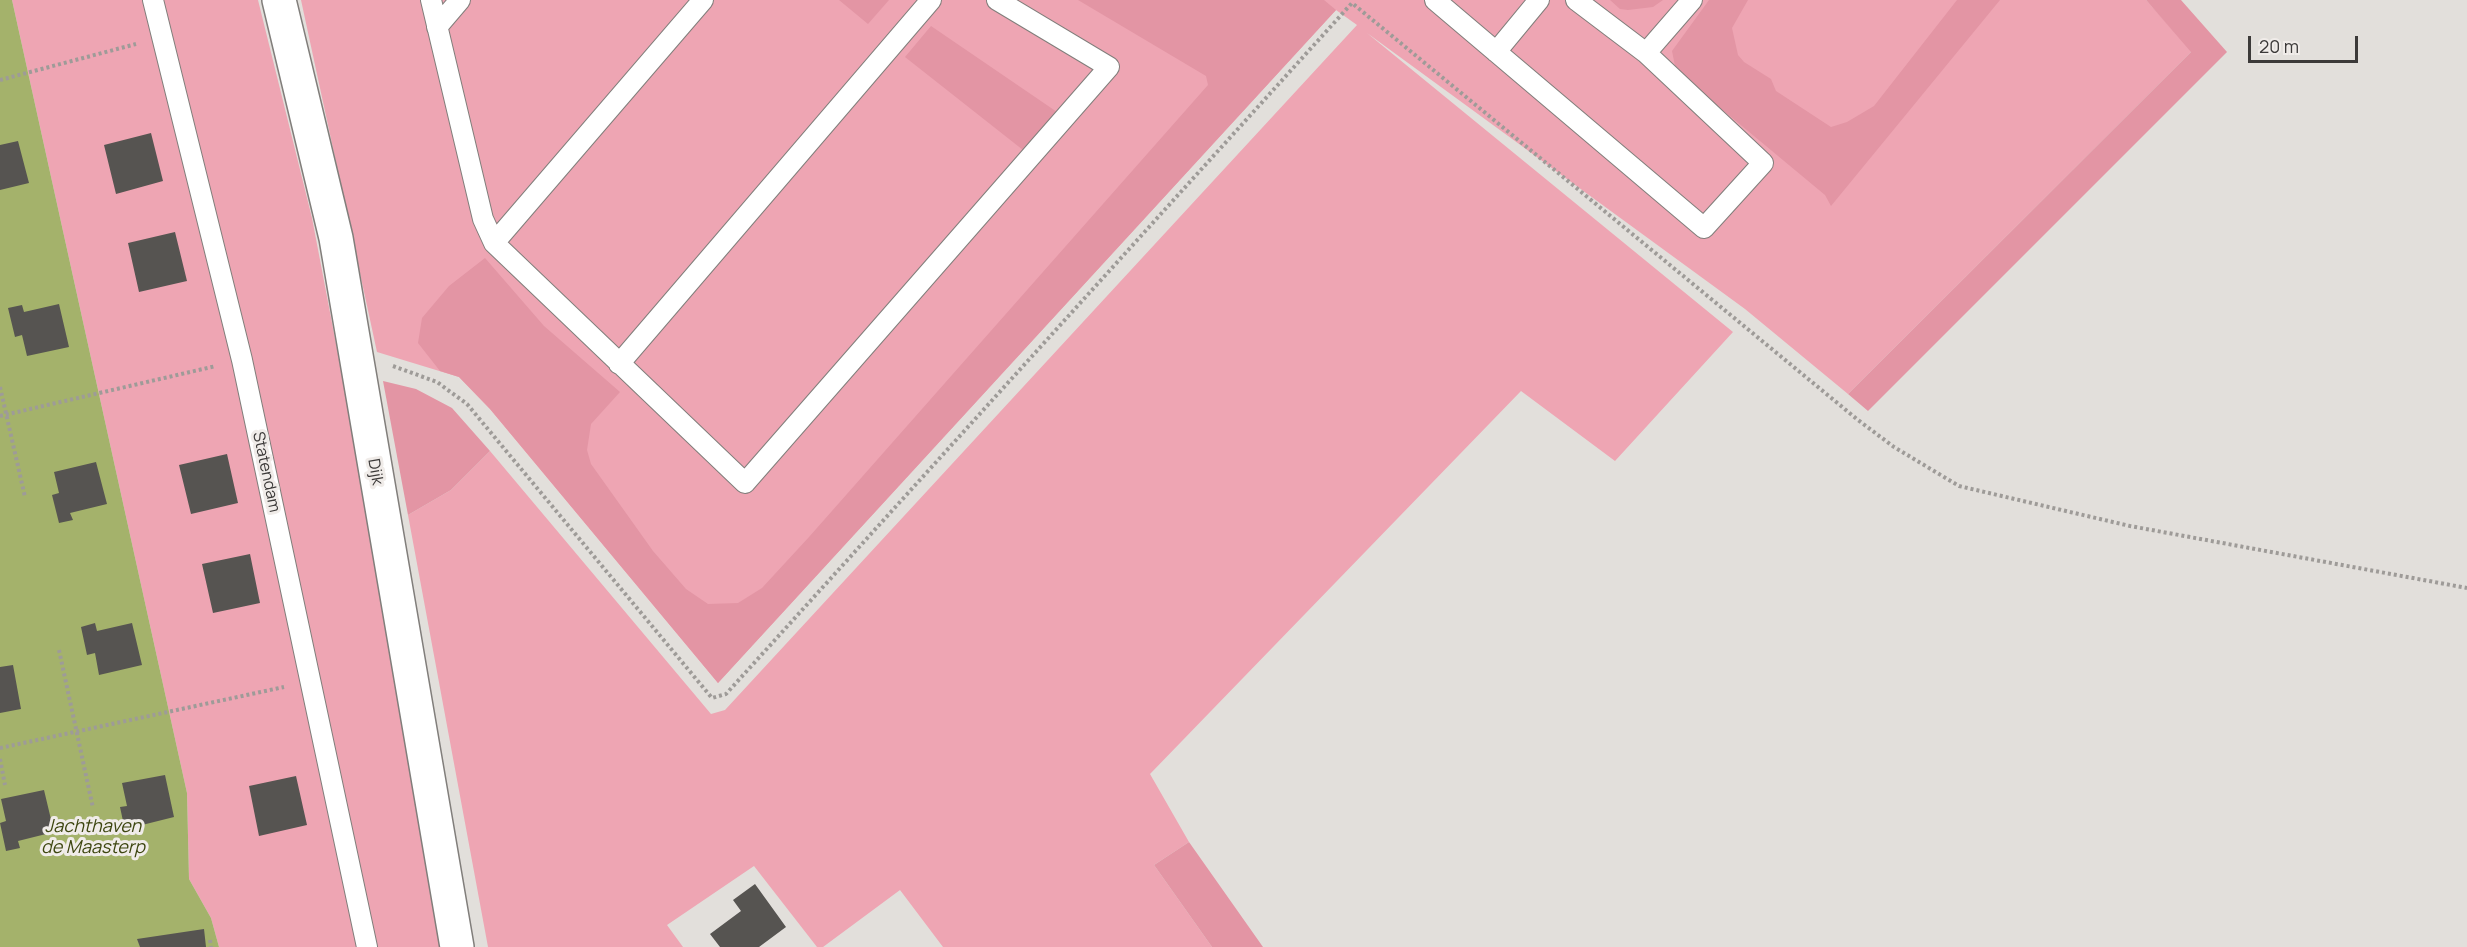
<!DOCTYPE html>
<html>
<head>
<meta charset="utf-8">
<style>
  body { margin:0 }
  #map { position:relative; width:2467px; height:947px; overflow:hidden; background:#e2dfdb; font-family:Manrope,sans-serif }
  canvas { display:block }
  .scale { position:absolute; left:2248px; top:36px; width:110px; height:27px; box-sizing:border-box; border:3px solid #3c3a39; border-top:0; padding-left:8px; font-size:18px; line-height:21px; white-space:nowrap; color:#3c3a39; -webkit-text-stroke:4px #f0ece9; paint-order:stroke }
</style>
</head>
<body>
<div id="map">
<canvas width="2467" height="947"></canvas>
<div class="scale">20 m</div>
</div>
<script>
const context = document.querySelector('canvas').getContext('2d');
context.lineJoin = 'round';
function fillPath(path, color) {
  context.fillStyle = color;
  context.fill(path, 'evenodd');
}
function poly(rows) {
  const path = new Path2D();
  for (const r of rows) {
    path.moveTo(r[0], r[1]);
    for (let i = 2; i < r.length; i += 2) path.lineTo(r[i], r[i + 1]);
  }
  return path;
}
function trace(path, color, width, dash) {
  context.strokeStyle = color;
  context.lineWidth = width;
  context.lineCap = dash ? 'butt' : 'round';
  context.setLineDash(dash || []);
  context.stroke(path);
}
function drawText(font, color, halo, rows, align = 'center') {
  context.font = font + ' Manrope,sans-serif';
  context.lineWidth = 6;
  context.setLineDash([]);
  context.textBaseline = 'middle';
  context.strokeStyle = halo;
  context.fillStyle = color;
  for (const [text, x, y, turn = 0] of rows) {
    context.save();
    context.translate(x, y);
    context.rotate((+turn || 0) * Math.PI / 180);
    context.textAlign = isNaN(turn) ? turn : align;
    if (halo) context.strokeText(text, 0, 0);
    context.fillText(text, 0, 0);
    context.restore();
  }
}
fillPath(poly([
  [12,0,258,0,312,218,451,947,219,947,211,918,189,879,187,793],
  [301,0,2146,0,2192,51,1848,394,1745,309,1367,33,1733,332,1615,461,1521,391,1150,774,1189,842,1154,865,1212,947,943,947,900,890,823,947,817,947,754,866,667,925,683,947,488,947,408,515,451,490,490,451,711,714,725,710,1357,25,1336,10,718,683,490,409,459,377,377,352]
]), '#eea5b3');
fillPath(poly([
  [839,0,889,0,868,24],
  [1078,0,1324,0,1336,10,718,683,490,409,459,377,440,371,418,343,422,318,449,286,485,258,544,326,620,392,591,424,587,450,591,464,653,551,686,589,708,604,738,603,762,588,809,537,1208,85,1206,76],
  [1610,0,1663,0,1653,7,1628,10,1620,9],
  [1709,0,1748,0,1732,28,1738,55,1744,62,1771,79,1776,91,1831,127,1847,122,1874,106,1957,0,2000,0,1831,206,1825,195,1695,87,1675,66,1672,51],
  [2146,0,2181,0,2227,52,1868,411,1848,394,2191,52],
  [931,26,1057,112,1023,150,905,57],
  [383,381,416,389,452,408,490,451,451,490,408,515],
  [1189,842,1263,947,1212,947,1154,865]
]), '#e395a4');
fillPath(poly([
  [0,0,12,0,187,793,189,879,211,918,219,947,0,947]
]), '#a4b26b');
fillPath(poly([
  [151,133,163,181,116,194,104,145],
  [18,141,29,183,0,190,0,145],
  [175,232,187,281,139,292,128,243],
  [59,304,69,347,27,356,22,335,15,337,8,308,22,305,24,312],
  [227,454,238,503,191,514,179,465],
  [96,462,107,504,70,513,73,520,59,523,52,495,59,493,54,472],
  [250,554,260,603,213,613,202,564],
  [95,623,97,631,132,623,142,665,99,675,95,653,87,655,81,627],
  [13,665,21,709,0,713,0,667],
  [165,775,174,817,138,826,139,832,126,835,120,807,127,806,122,783],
  [296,776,307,825,259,836,249,786],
  [44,790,54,832,18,841,20,848,6,851,0,823,6,821,1,799],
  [755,884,786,927,759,947,720,947,710,934,741,911,733,900],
  [204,929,206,947,140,947,137,939]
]), '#565451');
const lane = poly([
  [153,0,242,360,367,947],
  [431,0,483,219,494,243,745,483,1109,67,997,0],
  [1435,0,1704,228,1763,163,1646,53],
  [1576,0,1646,53,1692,0],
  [437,27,460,0],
  [1496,52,1539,0],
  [494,243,703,0],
  [619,364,931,0]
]);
const street = poly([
  [279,0,336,238,457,947]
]);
trace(lane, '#817e7b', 22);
trace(street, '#817e7b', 36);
trace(poly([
  [0,80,136,44],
  [393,366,437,382,467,404,712,698,726,694,1352,3,1858,420,1894,447,1959,486,2130,526,2467,588],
  [0,387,25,497],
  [0,416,216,366],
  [59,650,93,808],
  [0,748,284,687],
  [0,759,5,785],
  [210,940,211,947]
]), '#9e9b98', 4, [3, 3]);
trace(lane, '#fff', 20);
trace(street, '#fff', 33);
drawText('16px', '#3c3a39', '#f0ece9', [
  ["Statendam",266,472,78],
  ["Dijk",375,472,80]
]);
drawText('italic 18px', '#3d4610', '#f0ece9', [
  ["Jachthaven",93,827],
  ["de Maasterp",93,848]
]);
</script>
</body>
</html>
